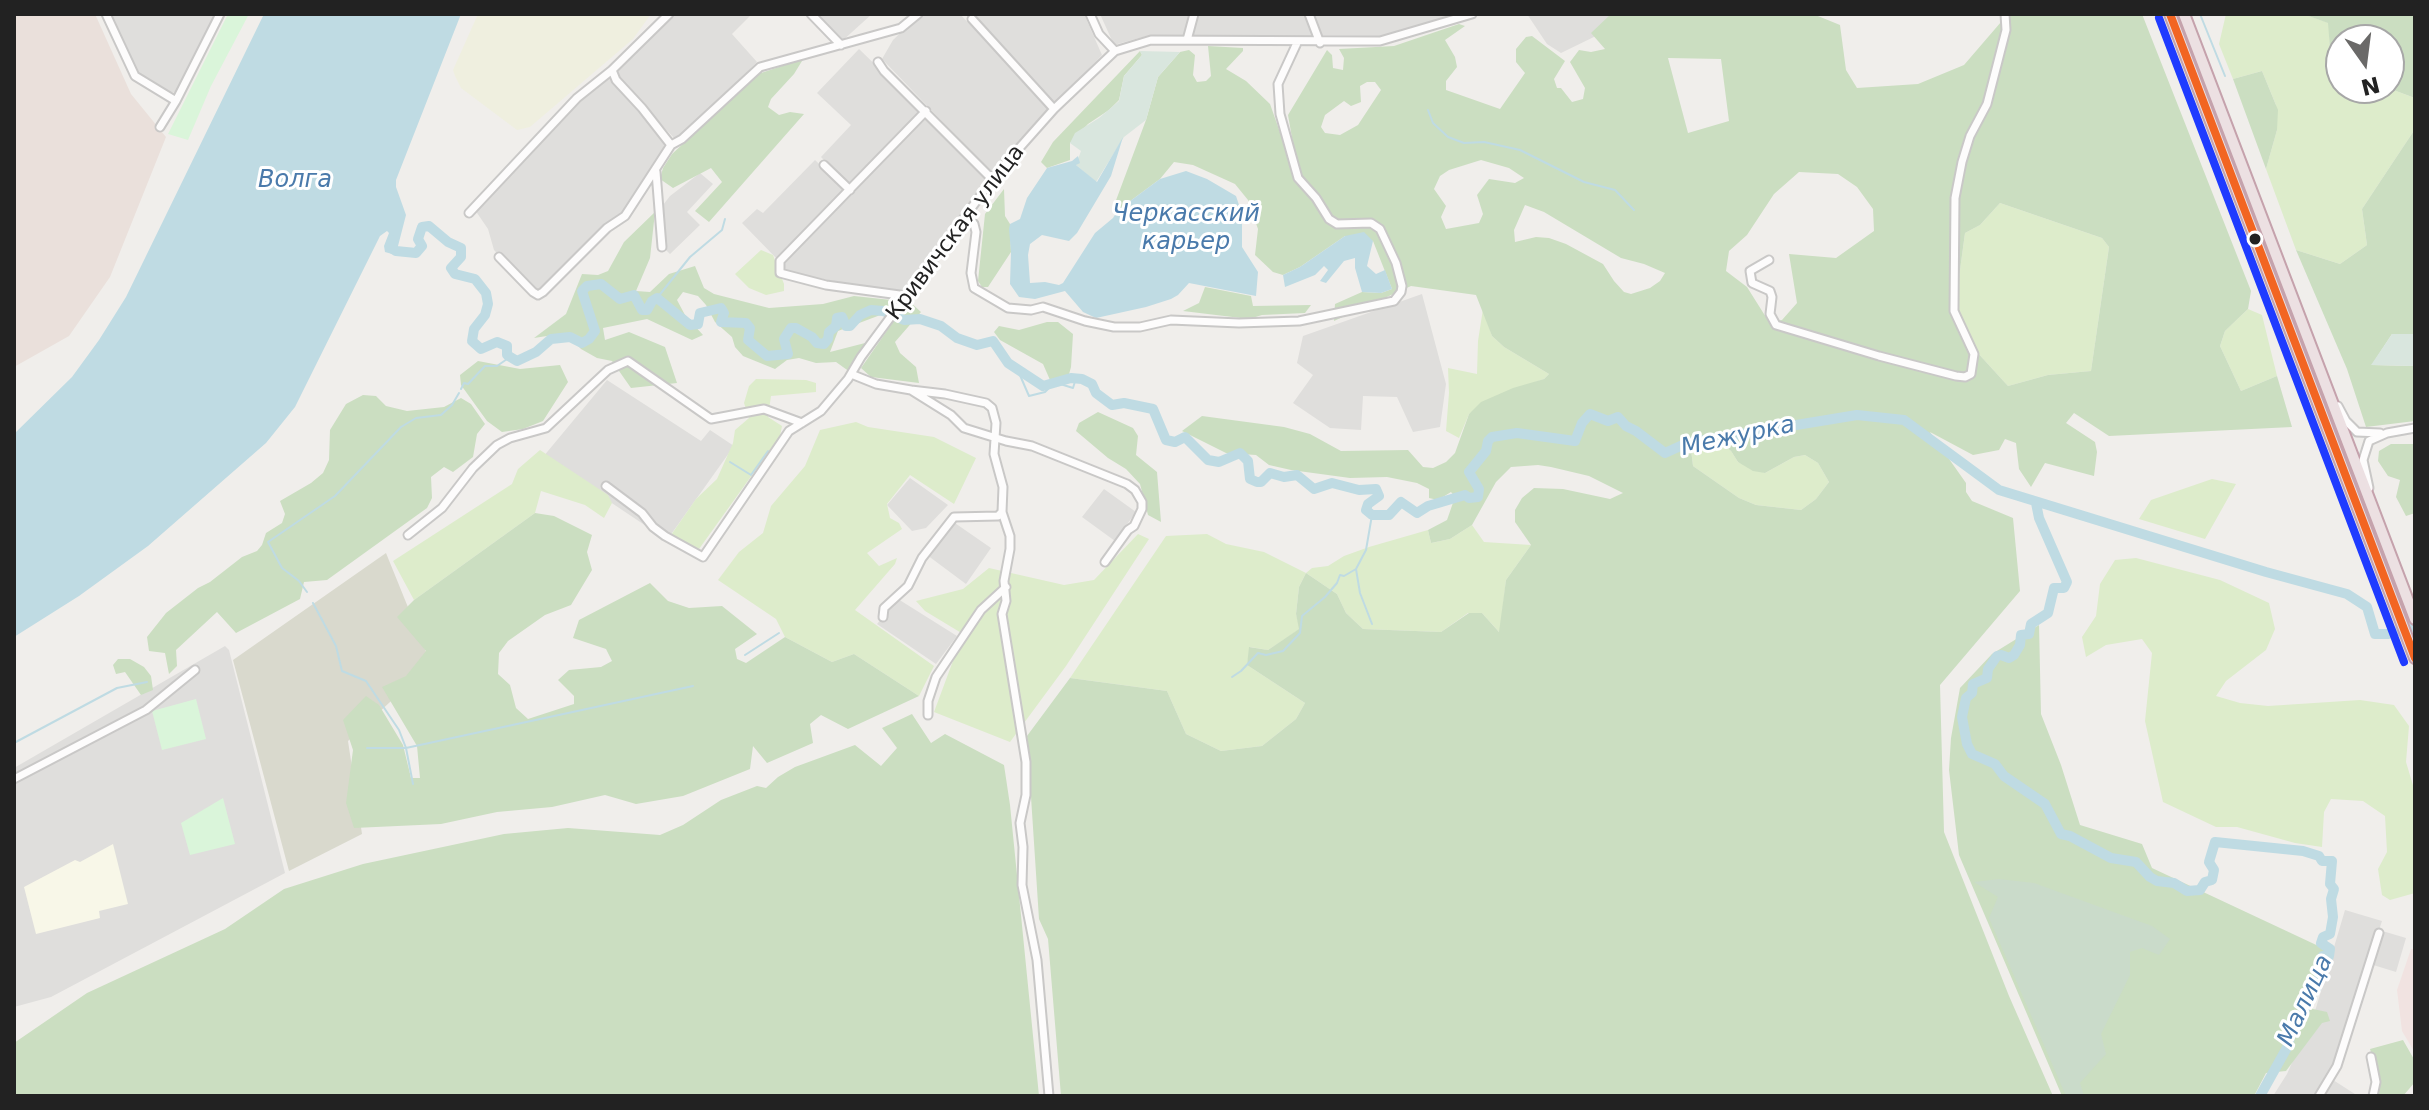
<!DOCTYPE html>
<html>
<head>
<meta charset="utf-8">
<style>
  body { margin:0 }
  #map { position:relative; width:2429px; height:1110px; overflow:hidden; background:#f0eeeb; font-family:"DejaVu Sans",sans-serif }
  canvas { display:block }
  .frame { position:absolute; inset:0; border:16px solid #222; pointer-events:none }
  .north { position:absolute; left:2325px; top:24px; width:80px; height:80px; box-sizing:border-box; background:#fff; border:2px solid #a7a7a7; border-radius:50%; rotate:166deg; font-size:22px; font-weight:700; line-height:32px; text-align:center; color:#222 }
  .north::after { content:''; display:block; margin:auto; width:28px; height:36px; background:#6a6968; clip-path:polygon(50% 0,100% 100%,50% 72%,0 100%) }
</style>
</head>
<body>
<div id="map">
<canvas width="2429" height="1110"></canvas>
<div class="frame"></div>
<div class="north">N</div>
</div>
<script>
const context = document.querySelector('canvas').getContext('2d');
context.lineJoin = 'round';
function fillPath(path, color) {
  context.fillStyle = color;
  context.fill(path, 'evenodd');
}
function poly(rows) {
  const path = new Path2D();
  for (const r of rows) {
    path.moveTo(r[0], r[1]);
    for (let i = 2; i < r.length; i += 2) path.lineTo(r[i], r[i + 1]);
  }
  return path;
}
function trace(path, color, width, dash) {
  context.strokeStyle = color;
  context.lineWidth = width;
  context.lineCap = dash ? 'butt' : 'round';
  context.setLineDash(dash || []);
  context.stroke(path);
}
function drawText(font, color, halo, rows, align = 'center') {
  context.font = font + ' "DejaVu Sans",sans-serif';
  context.lineWidth = 6;
  context.setLineDash([]);
  context.textBaseline = 'middle';
  context.strokeStyle = halo;
  context.fillStyle = color;
  for (const [text, x, y, turn = 0] of rows) {
    context.save();
    context.translate(x, y);
    context.rotate((+turn || 0) * Math.PI / 180);
    context.textAlign = isNaN(turn) ? turn : align;
    if (halo) context.strokeText(text, 0, 0);
    context.fillText(text, 0, 0);
    context.restore();
  }
}
fillPath(poly([
  [108,14,215,14,177,93,168,92,136,74],
  [670,14,752,14,732,34,757,62,677,141,617,79,615,72],
  [813,14,872,14,841,42],
  [920,14,960,14,1049,109,992,173,882,59,893,40],
  [971,14,1084,14,1102,55,1054,106,1018,63],
  [1100,14,1191,14,1185,36,1150,35,1114,45],
  [1197,14,1306,14,1316,40,1192,36],
  [1311,14,1455,14,1456,17,1386,38,1320,39],
  [1527,14,1641,14,1561,53,1547,44],
  [859,49,922,110,921,114,850,187,821,157,851,125,817,93],
  [607,75,663,137,665,150,623,214,553,281,538,292,534,291,494,250,488,229,475,210,523,161,576,101],
  [922,119,928,119,988,179,903,293,783,272,782,262],
  [815,160,846,190,778,260,742,223,757,209,763,213],
  [700,173,713,184,687,212,700,225,670,254,665,249,663,205,670,196],
  [1422,294,1446,384,1440,427,1413,432,1397,397,1363,396,1361,430,1330,428,1293,403,1313,375,1297,363,1303,336],
  [607,380,701,441,710,430,734,446,667,540,543,457],
  [910,478,948,505,926,528,912,531,887,505],
  [1104,489,1136,512,1115,541,1082,517],
  [952,521,991,548,966,584,927,555],
  [898,599,957,636,936,664,877,624],
  [225,646,229,650,285,873,51,997,14,1007,14,768],
  [2345,910,2382,921,2379,930,2406,938,2396,972,2370,964,2330,1078,2358,1096,2273,1096,2287,1074,2316,1008]
]), '#dfdedc');
fillPath(poly([
  [2411,949,2415,949,2415,1053,2402,1031,2397,990]
]), '#f1e3e1');
fillPath(poly([
  [113,844,128,904,99,911,100,918,36,934,24,887,75,860,80,862]
]), '#f8f7e8');
fillPath(poly([
  [14,14,95,14,131,94,166,137,110,277,69,336,14,367]
]), '#eae0db');
fillPath(poly([
  [386,553,431,664,348,741,362,834,289,871,233,660]
]), '#d9d9cd');
fillPath(poly([
  [478,14,651,14,633,39,530,127,517,130,461,88,455,76,453,70]
]), '#efefdf');
fillPath(poly([
  [2226,14,2303,14,2329,23,2330,49,2341,65,2341,88,2388,88,2415,98,2415,129,2362,209,2367,245,2340,264,2296,250,2266,169,2277,130,2276,105,2262,71,2233,79,2219,44],
  [2000,203,2102,238,2109,247,2091,371,2048,375,2008,386,1976,351,1966,325,1955,307,1965,233,1980,225],
  [761,250,773,255,784,284,784,291,766,295,749,288,735,274],
  [1483,309,1492,336,1504,347,1549,374,1544,379,1498,395,1469,414,1459,438,1446,431,1449,393,1448,368,1477,374,1478,341],
  [2248,309,2262,315,2277,376,2241,391,2220,346,2225,331],
  [756,379,806,380,816,383,816,392,771,396,768,417,782,426,780,436,699,549,671,535,696,499,717,479,733,443,735,430,749,418,744,403,749,386],
  [856,422,868,427,934,437,976,458,954,504,910,475,887,504,890,518,899,523,902,529,867,553,879,566,897,558,895,564,855,610,934,666,919,696,854,654,832,662,785,637,776,619,718,580,739,552,763,533,771,506,805,466,820,430],
  [1719,442,1731,451,1738,462,1765,473,1794,457,1805,455,1818,463,1829,482,1816,499,1801,510,1756,505,1739,498,1693,466,1691,450],
  [540,450,608,495,612,503,604,518,585,505,541,491,535,513,414,600,393,561,512,484,518,469],
  [2212,479,2236,484,2205,539,2139,519,2151,500],
  [1472,525,1484,542,1531,545,1506,580,1500,633,1482,613,1468,613,1441,632,1363,629,1346,613,1337,594,1306,573,1299,587,1296,614,1300,629,1268,650,1250,647,1247,665,1305,703,1296,719,1262,746,1221,751,1186,734,1167,691,1070,678,1166,536,1207,534,1226,544,1264,552,1306,573,1312,568,1328,566,1344,556,1369,547,1428,530,1431,543,1450,539],
  [1138,534,1149,539,1066,666,1010,742,934,712,963,634,925,611,916,601,963,589,989,568,1064,585,1094,580],
  [2136,558,2220,580,2269,603,2275,629,2266,650,2226,681,2216,696,2240,703,2268,706,2360,700,2394,705,2409,726,2406,762,2415,792,2415,893,2390,900,2382,895,2378,869,2387,852,2385,816,2363,801,2331,799,2324,812,2322,847,2295,843,2237,827,2216,827,2163,802,2145,721,2152,653,2142,639,2106,645,2086,657,2082,637,2096,616,2100,584,2115,560]
]), '#ddeccb');
fillPath(poly([
  [1611,14,1813,14,1840,25,1846,70,1857,88,1918,84,1964,65,2001,22,2004,14,2142,14,2251,291,2248,309,2225,331,2220,346,2241,391,2277,376,2292,427,2109,436,2074,413,2066,423,2095,442,2097,452,2094,476,2045,463,2031,487,2019,469,2016,443,2005,439,1999,450,1973,455,1930,432,1966,483,1966,492,1972,501,2013,518,2020,591,1940,685,1944,832,2009,996,2053,1096,1061,1096,1048,939,1039,919,1027,736,1070,678,1167,691,1186,734,1221,751,1262,746,1296,719,1305,703,1247,665,1249,647,1268,650,1299,629,1296,614,1299,587,1306,573,1337,594,1346,613,1363,629,1441,632,1469,613,1482,613,1499,632,1506,580,1531,545,1515,522,1515,510,1522,498,1534,488,1563,489,1610,499,1623,493,1589,476,1551,467,1538,465,1511,467,1496,482,1472,525,1450,539,1431,543,1428,530,1447,520,1455,497,1451,492,1438,500,1429,498,1429,489,1417,483,1387,477,1350,478,1291,470,1269,465,1256,455,1226,453,1182,431,1202,416,1284,427,1310,434,1341,451,1408,450,1423,467,1433,468,1446,462,1455,453,1469,414,1481,402,1513,388,1544,379,1549,374,1504,347,1492,336,1476,295,1411,286,1334,321,1335,304,1362,292,1381,293,1392,289,1373,241,1345,236,1300,267,1283,275,1273,272,1255,255,1258,229,1248,200,1235,184,1193,165,1174,162,1160,179,1118,210,1115,203,1146,120,1158,77,1180,52,1189,50,1195,55,1193,75,1197,82,1206,81,1211,76,1208,46,1243,48,1243,51,1226,69,1246,81,1270,104,1288,155,1295,155,1288,115,1327,50,1332,55,1333,68,1343,70,1344,58,1339,49,1394,46,1459,24,1465,26,1445,40,1455,57,1457,67,1446,81,1446,90,1500,109,1525,73,1516,62,1516,49,1526,37,1532,36,1565,61,1554,79,1557,88,1561,88,1572,102,1583,99,1585,88,1570,62,1579,50,1591,52,1605,49,1591,33],
  [1668,58,1721,59,1729,121,1688,133],
  [1367,82,1375,82,1381,90,1358,125,1340,135,1325,133,1321,127,1325,115,1344,101,1351,106,1361,102,1360,86],
  [1481,160,1509,168,1524,178,1515,183,1489,179,1477,195,1483,214,1479,223,1446,229,1441,217,1446,206,1434,189,1440,176,1449,170],
  [1799,172,1838,174,1857,187,1873,209,1874,231,1836,258,1789,254,1797,303,1782,320,1769,322,1747,287,1726,271,1729,251,1747,235,1774,194],
  [2000,203,2102,238,2109,247,2091,371,2048,375,2008,386,1976,351,1966,325,1955,307,1965,233,1980,225],
  [1525,205,1544,212,1621,258,1644,264,1665,273,1660,281,1650,288,1631,294,1624,292,1614,281,1603,264,1566,244,1549,238,1536,237,1515,242,1514,230],
  [1719,442,1731,451,1738,462,1753,471,1765,473,1794,457,1805,455,1818,463,1829,482,1816,499,1801,510,1756,505,1739,498,1693,466,1691,450],
  [2303,14,2415,14,2415,98,2388,88,2389,40,2341,40,2341,65,2330,49,2328,23],
  [1140,51,1142,55,1124,76,1119,100,1109,110,1088,124,1070,143,1070,160,1047,168,1041,162,1053,142],
  [797,61,802,61,794,74,771,99,768,107,779,115,790,112,804,114,709,222,695,211,722,182,711,168,673,188,660,179,663,168,672,154,758,74],
  [2262,71,2278,110,2277,130,2266,169,2233,79],
  [2415,129,2415,334,2392,334,2372,365,2415,366,2415,421,2366,427,2347,369,2296,250,2340,264,2367,245,2362,209],
  [1004,189,1005,216,1010,224,1011,252,988,287,982,287,978,281,985,214],
  [655,212,650,258,636,291,650,292,669,274,695,266,704,288,714,294,769,308,823,304,854,296,910,302,921,312,895,342,900,353,916,367,919,383,871,377,861,368,893,322,883,314,838,331,830,352,869,342,850,372,836,362,816,363,799,358,787,360,775,369,743,356,735,347,732,337,715,322,706,305,698,296,683,292,677,300,685,315,703,335,692,340,647,319,603,328,605,340,629,332,665,347,677,383,631,388,612,361,597,358,581,349,566,333,534,338,566,314,582,274,598,275,608,271,624,242],
  [1205,287,1251,296,1253,306,1311,305,1305,313,1262,315,1249,319,1183,311,1199,303],
  [1047,322,1058,322,1073,334,1071,367,1068,378,1050,380,1043,364,1000,340,994,332,999,326,1019,330],
  [478,361,520,369,560,365,568,382,543,421,523,429,502,432,487,421,461,385,460,375],
  [363,395,376,396,386,406,407,411,444,407,461,398,471,404,485,424,477,434,473,457,453,472,444,467,431,477,432,498,427,508,327,580,304,582,300,599,236,633,217,612,176,650,177,666,169,674,165,653,149,651,147,637,166,613,198,588,210,582,242,557,257,551,262,545,266,533,282,523,285,514,280,501,311,483,323,473,329,460,330,430,346,404],
  [1098,412,1133,428,1138,436,1136,455,1157,472,1161,522,1148,515,1140,484,1126,469,1108,458,1076,431,1079,423],
  [2391,444,2415,444,2415,513,2406,516,2396,497,2400,480,2388,476,2378,461,2379,451],
  [535,513,554,516,592,535,587,552,592,570,571,605,545,615,508,641,499,653,498,674,510,685,516,708,528,719,574,704,574,696,558,680,569,670,601,667,612,661,606,649,573,638,579,620,650,583,668,601,689,608,722,606,757,634,735,649,737,659,746,663,785,637,832,662,854,654,919,696,848,729,821,715,810,724,813,743,767,763,753,746,750,769,683,796,636,804,605,795,552,807,497,812,441,824,354,828,346,803,353,750,343,720,366,696,379,705,403,745,411,778,420,778,417,746,382,687,406,676,426,651,397,617,414,600],
  [2039,625,2041,714,2061,765,2080,825,2142,844,2152,868,2327,950,2321,955,2318,977,2307,997,2313,1009,2327,1012,2330,1021,2322,1023,2286,1071,2266,1073,2254,1096,2062,1096,1959,855,1949,770,1951,738,1960,688,1992,654],
  [118,659,130,659,144,667,151,676,153,690,141,695,125,672,116,674,113,665],
  [912,714,931,743,945,734,1004,765,1010,805,1039,1096,14,1096,14,1043,87,993,225,929,284,889,363,864,504,834,568,828,660,835,683,825,721,800,757,786,766,788,778,777,795,767,855,745,881,766,897,748,882,728],
  [2403,1040,2415,1061,2415,1082,2403,1096,2377,1096,2380,1081,2370,1049]
]), '#cbdec1');
fillPath(poly([
  [1140,51,1180,52,1158,77,1146,120,1124,137,1096,182,1076,165,1081,151,1070,143,1075,133,1099,118,1119,101,1124,76,1142,55],
  [2392,334,2415,334,2415,366,2371,365]
]), '#d9e6de');
fillPath(poly([
  [1999,879,2034,883,2152,926,2170,939,2159,955,2142,948,2130,952,2130,975,2101,1034,2106,1054,2080,1083,2084,1096,2066,1096,1989,918,1998,897,1974,882]
]), '#cadbca');
fillPath(poly([
  [228,14,249,14,211,86,188,140,168,134],
  [196,699,206,739,162,750,152,711],
  [223,798,235,844,190,855,181,823]
]), '#daf5da');
fillPath(poly([
  [264,14,461,14,396,180,396,187,406,215,398,246,392,254,385,252,384,246,389,233,387,231,380,236,295,407,266,443,148,546,79,596,14,637,14,434,72,377,99,340,126,297],
  [1123,137,1111,176,1077,233,1069,241,1042,235,1030,244,1028,255,1030,283,1045,282,1059,285,1063,283,1095,233,1113,218,1118,210,1160,179,1186,171,1207,179,1236,196,1242,214,1242,247,1258,272,1256,296,1189,283,1178,295,1171,299,1146,307,1096,318,1083,312,1065,291,1035,299,1019,297,1010,284,1011,252,1009,229,1010,224,1020,219,1027,198,1047,168,1072,161,1078,156,1080,163,1076,165,1097,182],
  [1364,232,1373,241,1367,266,1376,274,1385,270,1392,289,1381,293,1362,292,1355,268,1355,258,1344,261,1326,283,1320,281,1328,270,1324,266,1315,275,1285,287,1283,275,1300,267,1345,236]
]), '#bfdbe3');
trace(poly([
  [964,14,965,15],
  [2200,14,2225,76],
  [1428,110,1433,123,1448,137,1464,143,1484,142,1520,150,1584,182,1615,190,1634,210],
  [657,298,690,257,722,230,725,219],
  [1016,366,1029,396,1045,392,1052,385],
  [1057,383,1073,388,1076,378],
  [461,389,464,383,468,384,485,366,497,366,510,357],
  [730,462,751,475,768,451],
  [1356,569,1360,593,1372,624],
  [307,592,299,581,282,568,268,542,335,496,401,427,416,418,441,415,452,405,459,393],
  [313,603,336,646,342,671,366,681,399,730,406,748,413,784],
  [745,655,779,633],
  [1232,677,1241,671,1258,653,1266,655,1283,651,1300,633,1302,616,1325,597,1337,583,1340,575,1344,576,1356,569,1366,550,1372,515],
  [14,743,117,688,147,682],
  [367,748,406,748,693,686]
]), '#bfdbe3', 2);
trace(poly([
  [393,240,393,249,396,251,416,253,422,246,418,239,422,227,429,226,448,242,461,248,461,257,451,268,455,274,475,279,486,293,488,304,485,315,474,329,472,341,481,349,497,342,507,346,507,355,517,361,536,352,551,339,570,337,582,343,589,339,595,331,582,291,587,286,601,284,620,299,634,295,642,310,647,310,652,301,657,298,690,325,698,324,700,313,721,308,724,313,721,322,746,323,750,328,748,340,767,356,788,354,784,339,791,328,796,328,812,337,817,343,824,344,828,339,829,332,836,326,837,318,842,317,846,326,850,326,860,315,871,310,883,311,904,320,920,319,941,326,957,338,977,345,993,341,1008,363,1043,386,1071,378,1082,379,1092,384,1096,393,1112,405,1124,403,1153,409,1166,440,1175,442,1185,437,1208,460,1219,462,1240,453,1248,461,1250,479,1257,482,1261,482,1270,473,1284,477,1297,475,1314,489,1332,483,1359,490,1376,489,1379,496,1368,504,1366,510,1372,515,1389,515,1401,502,1417,513,1428,506,1465,495,1469,498,1478,497,1479,489,1469,472,1486,451,1488,441,1492,437,1517,433,1575,441,1582,423,1590,414,1608,421,1618,417,1626,426,1636,431,1665,453,1687,443,1857,415,1904,420,1999,490,2266,572,2347,594,2367,607,2375,634,2388,634,2415,626],
  [2036,503,2039,518,2067,582,2064,588,2054,588,2048,613,2031,624,2029,634,2021,635,2020,645,2014,655,2009,658,2001,655,1997,656,1988,669,1987,678,1973,684,1972,693,1966,698,1962,717,1967,744,1972,754,1995,764,2004,776,2045,804,2061,834,2070,836,2111,858,2136,862,2150,877,2157,881,2174,883,2187,891,2200,890,2205,882,2212,880,2214,870,2209,862,2215,842,2303,851,2319,856,2322,861,2332,861,2330,884,2334,889,2331,899,2333,917,2330,934,2323,937,2321,943,2330,949,2329,956,2323,956,2317,987,2309,999,2307,1006,2294,1023,2290,1033,2289,1044,2260,1096]
]), '#bfdbe3', 10);
const minor = poly([
  [106,14,135,76,176,101],
  [811,14,841,45],
  [1090,14,1099,34,1115,51],
  [1309,14,1320,43],
  [972,19,1054,109],
  [1187,40,1194,14],
  [878,62,884,71,992,179],
  [612,70,616,80,642,108,671,145],
  [160,127,176,101,220,14],
  [824,165,850,190],
  [656,172,662,247],
  [469,213,577,98,612,70,669,14],
  [966,215,974,224,976,232,971,273,974,288,1008,308,1031,310,1043,307,1085,321,1114,327,1140,327,1171,320,1239,323,1299,321,1394,301,1401,292,1402,286,1396,263,1380,229,1371,223,1337,224,1329,219,1316,198,1298,178,1280,114,1278,84,1297,43],
  [499,257,533,292,538,295,543,292,607,228,625,216,671,145,682,139,760,67,901,28,918,14],
  [1769,260,1750,271,1752,283,1770,291,1772,297,1770,314,1776,325,1879,356,1956,376,1965,377,1971,374,1974,354,1954,311,1955,198,1962,162,1970,136,1987,104,2006,30,2005,14],
  [907,296,826,285,780,273,780,261,926,111],
  [851,374,876,384,911,390,951,415,964,428,1006,441,1032,446,1127,484,1135,490,1142,502,1142,509,1134,526,1128,530,1105,562],
  [911,390,945,394,986,403,992,408,996,423,994,454,1003,487,1002,512,1010,536,1010,549,1004,581,1006,601,1002,614,1026,762,1026,795,1020,823,1023,847,1022,885,1037,960,1049,1096],
  [2338,406,2346,421,2357,432,2380,433],
  [606,486,642,513,653,527,665,536,703,557,789,431,821,411,848,379,861,357,998,172,1054,109,1115,51,1151,40,1380,41,1472,14],
  [2369,488,2363,460,2369,441,2387,433,2415,428],
  [408,535,442,508,473,468,497,445,510,438,546,428,608,370,628,361,711,419,764,409,802,423],
  [883,617,884,608,908,586,922,558,954,517,998,516,1002,512],
  [928,715,928,701,936,677,981,610,1006,587],
  [14,779,146,710,195,670],
  [2371,1057,2376,1082,2373,1096],
  [2319,1096,2337,1066,2379,933]
]);
const highway = poly([
  [2170,14,2415,658],
  [2184,14,2415,619]
]);
trace(minor, '#c9c8c7', 11);
trace(highway, '#c5a2ac', 14);
trace(minor, '#fdfcfc', 7);
trace(highway, '#ece0e2', 10);
trace(poly([
  [2170,14,2415,658]
]), '#f26522', 8);
trace(poly([
  [2159,18,2404,662]
]), '#1f3bff', 8);
for (const [x, y, r, color] of [
  [2255,239,7,"#222"]
]) {
  const dot = new Path2D();
  dot.arc(x, y, r, 0, 2 * Math.PI);
  context.fillStyle = color;
  context.fill(dot);
  trace(dot, '#fff', 3);
}
drawText('22px', '#222', '#fff', [
  ["Кривичская улица",956,233,-53]
]);
drawText('italic 24px', '#4a7aab', '#fff', [
  ["Волга",295,181],
  ["Черкасский",1186,215],
  ["карьер",1186,243],
  ["Межурка",1738,437,-12],
  ["Малица",2306,1001,-65]
]);
</script>
</body>
</html>
